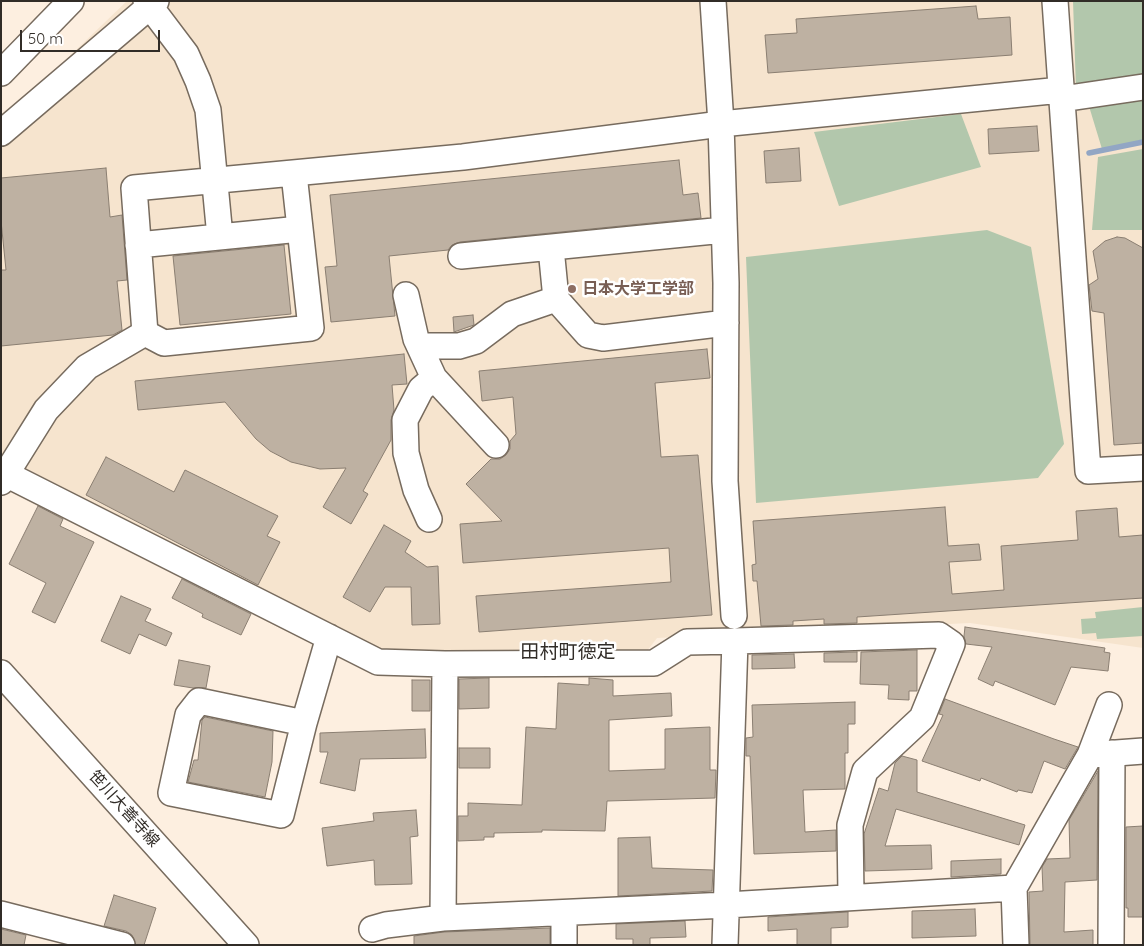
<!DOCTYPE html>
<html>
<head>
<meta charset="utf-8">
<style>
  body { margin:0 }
  #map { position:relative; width:1144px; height:946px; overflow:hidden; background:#fdefe0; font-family:Quicksand,sans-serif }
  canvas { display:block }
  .frame { position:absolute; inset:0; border:2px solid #312c27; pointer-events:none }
  .scale { position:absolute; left:20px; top:30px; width:140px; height:22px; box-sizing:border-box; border:2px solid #312c27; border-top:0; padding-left:6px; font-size:15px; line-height:18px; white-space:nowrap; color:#312c27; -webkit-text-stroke:4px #fff; paint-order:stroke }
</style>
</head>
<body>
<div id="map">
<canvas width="1144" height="946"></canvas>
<div class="frame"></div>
<div class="scale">50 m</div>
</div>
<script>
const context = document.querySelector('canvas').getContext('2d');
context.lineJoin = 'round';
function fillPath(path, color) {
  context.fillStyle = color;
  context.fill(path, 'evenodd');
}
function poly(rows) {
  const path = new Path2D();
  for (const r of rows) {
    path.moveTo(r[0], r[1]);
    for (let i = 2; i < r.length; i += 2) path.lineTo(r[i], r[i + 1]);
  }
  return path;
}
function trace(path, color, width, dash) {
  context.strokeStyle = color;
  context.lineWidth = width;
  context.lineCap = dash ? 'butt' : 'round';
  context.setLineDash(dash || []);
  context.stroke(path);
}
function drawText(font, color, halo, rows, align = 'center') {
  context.font = font + ' Quicksand,"Noto Sans JP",sans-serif';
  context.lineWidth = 5;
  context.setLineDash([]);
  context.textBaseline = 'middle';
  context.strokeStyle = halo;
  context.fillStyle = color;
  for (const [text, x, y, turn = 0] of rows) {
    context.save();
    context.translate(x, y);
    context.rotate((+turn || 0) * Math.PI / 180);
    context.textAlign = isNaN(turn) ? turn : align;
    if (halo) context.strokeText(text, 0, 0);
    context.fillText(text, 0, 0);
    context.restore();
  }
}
fillPath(poly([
  [127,1,1143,1,1143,648,970,623,657,638,647,651,385,652,1,456,1,122]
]), '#f6e4ce');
fillPath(poly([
  [1073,1,1143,1,1143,77,1076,89],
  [1143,95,1143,140,1102,149,1088,103],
  [961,114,981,167,839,206,814,132],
  [1143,149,1143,230,1092,230,1098,157],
  [987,230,1031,247,1064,444,1038,478,756,503,746,257],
  [1143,607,1143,636,1097,639,1096,633,1082,634,1081,619,1096,618,1095,612]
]), '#b2c7ac');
trace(poly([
  [1089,153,1143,142]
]), '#92a6c4', 5.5);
const building = poly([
  [976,6,978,19,1010,17,1012,55,768,73,765,35,797,33,796,19,976,6],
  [1037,126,1039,151,989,154,988,129,1037,126],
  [799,148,801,181,766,183,764,151,799,148],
  [679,160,683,195,698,193,701,218,460,242,452,245,448,250,389,256,395,316,331,322,325,267,337,266,330,195,679,160],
  [106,168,110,217,122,215,127,280,117,281,122,330,113,335,1,346,1,270,6,270,1,221,1,178,106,168],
  [1117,237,1125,238,1143,248,1143,443,1114,445,1104,313,1092,311,1089,285,1098,279,1093,251,1105,241,1117,237],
  [284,245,291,314,180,325,173,256,284,245],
  [473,315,474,325,454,332,453,317,473,315],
  [707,349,710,378,655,383,661,457,698,455,712,615,479,632,476,596,671,582,669,548,463,563,460,524,502,521,466,484,491,459,500,459,506,455,510,449,510,441,516,434,513,397,482,401,479,371,707,349],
  [404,354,407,384,392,385,394,410,391,420,391,440,363,491,368,494,351,524,323,507,346,468,320,469,291,462,270,451,256,439,225,402,138,410,135,381,404,354],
  [106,457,174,492,185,470,278,516,267,536,280,542,258,585,86,495,106,457],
  [38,506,63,519,60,526,94,542,55,623,32,612,46,583,9,564,38,506],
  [945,507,948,546,979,544,981,560,949,562,952,594,1004,590,1001,546,1078,540,1076,511,1117,508,1119,537,1143,535,1143,598,857,617,857,623,824,624,824,619,793,621,793,625,761,626,757,581,753,581,752,565,756,564,753,521,945,507],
  [384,525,411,541,405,552,427,567,438,566,440,624,412,625,411,587,385,587,370,612,343,597,384,525],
  [182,579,251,614,241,635,202,617,203,614,172,598,182,579],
  [121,596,151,609,145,621,172,633,166,646,139,634,130,654,101,641,121,596],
  [965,627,1105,648,1104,652,1110,653,1108,671,1071,667,1055,705,995,681,993,686,978,679,992,647,966,644,964,636,965,627],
  [917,650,917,691,909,691,909,700,888,699,889,685,860,684,861,652,917,650],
  [857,652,857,662,824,662,824,653,857,652],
  [794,654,795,668,752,669,752,655,794,654],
  [179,660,210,666,206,688,193,688,174,685,179,660],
  [489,678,489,708,459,709,459,679,489,678],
  [589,678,613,680,613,696,671,693,672,716,609,720,609,771,665,769,665,729,710,727,710,770,716,770,715,798,607,801,605,831,542,830,542,832,494,833,494,837,484,837,484,840,458,841,458,816,468,816,468,803,522,805,526,727,556,729,558,683,589,685,589,678],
  [412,680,430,680,430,711,412,711,412,680],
  [945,699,1054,739,1078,747,1065,769,1044,761,1032,793,1018,790,1017,792,981,778,980,781,922,761,943,715,939,714,945,699],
  [855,702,855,724,848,724,848,753,845,753,845,789,803,790,805,832,836,830,836,851,754,854,750,756,746,756,746,738,753,737,752,705,855,702],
  [205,717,273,731,272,762,265,797,188,782,194,760,198,760,202,720,205,717],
  [425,729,426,758,360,759,355,791,320,783,328,752,320,752,320,733,425,729],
  [459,748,490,748,490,768,459,768,459,748],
  [902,756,917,760,917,792,1025,825,1019,845,896,809,885,846,931,845,932,869,865,871,864,834,879,788,888,791,895,763,902,756],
  [1098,771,1097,880,1065,882,1064,932,1093,930,1093,945,1030,945,1029,892,1043,891,1042,867,1047,859,1070,858,1069,820,1098,771],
  [416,810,418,836,410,837,412,884,375,885,374,860,327,866,322,828,374,821,373,813,416,810],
  [1143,826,1143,917,1128,917,1128,908,1126,908,1126,827,1143,826],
  [650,837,652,868,713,870,712,891,618,896,618,838,650,837],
  [1001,859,1001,874,951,877,951,861,1001,859],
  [114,895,156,908,144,945,136,945,132,935,126,931,104,926,114,895],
  [975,909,976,936,912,938,912,911,975,909],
  [848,912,848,927,831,928,831,945,797,945,797,929,768,931,768,917,848,912],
  [685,921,686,937,650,938,650,945,633,945,633,939,616,939,616,924,685,921],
  [550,928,550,945,414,945,414,936,444,932,550,928],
  [1,929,26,935,24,945,1,945,1,929]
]);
fillPath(building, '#beb1a2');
trace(building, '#8b7f72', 1);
const minor = poly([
  [146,1,186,54,198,81,208,110,220,237],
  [713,1,721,124,726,283,725,481,734,616],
  [1055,1,1088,471,1143,468],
  [1,73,71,1],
  [1062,99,1143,87],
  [1,133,156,1],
  [294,174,311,328,164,343,145,333,134,188,463,157,721,124,1061,90],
  [138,245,300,229],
  [551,248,556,299,588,335,603,338,726,323],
  [461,256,724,230],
  [406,295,416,339,434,378,496,445],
  [420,346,459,346,476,341,512,314,556,299],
  [6,474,378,662,445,664,654,663,687,642,735,641,725,945],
  [1,482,46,410,87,367,145,333],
  [429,519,416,490,406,453,405,420,421,389,434,378],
  [735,641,939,635,952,644,922,718,865,771,850,825,851,896],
  [1,673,246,945],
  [304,723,199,701,188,715,171,793,281,815,304,723,329,637],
  [1090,755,1109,705],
  [1014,888,1016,945],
  [1,914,122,945],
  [443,918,445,664],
  [372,929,386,925,443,918,727,905,1014,888,1090,755,1143,751],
  [564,945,564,913],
  [1111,945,1112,753]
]);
trace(minor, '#776b5e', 28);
trace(minor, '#fff', 25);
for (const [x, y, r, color] of [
  [572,289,5,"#8d6e63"]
]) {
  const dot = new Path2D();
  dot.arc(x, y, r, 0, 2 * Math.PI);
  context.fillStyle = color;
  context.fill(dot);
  trace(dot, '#fff', 2);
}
drawText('bold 16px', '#785e54', '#fff', [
  ["日本大学工学部",582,289]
], 'left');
drawText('16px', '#312c27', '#fff', [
  ["笹川大善寺線",124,809,48]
]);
drawText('19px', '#312c27', '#fff', [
  ["田村町徳定",568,652]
]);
</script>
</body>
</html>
